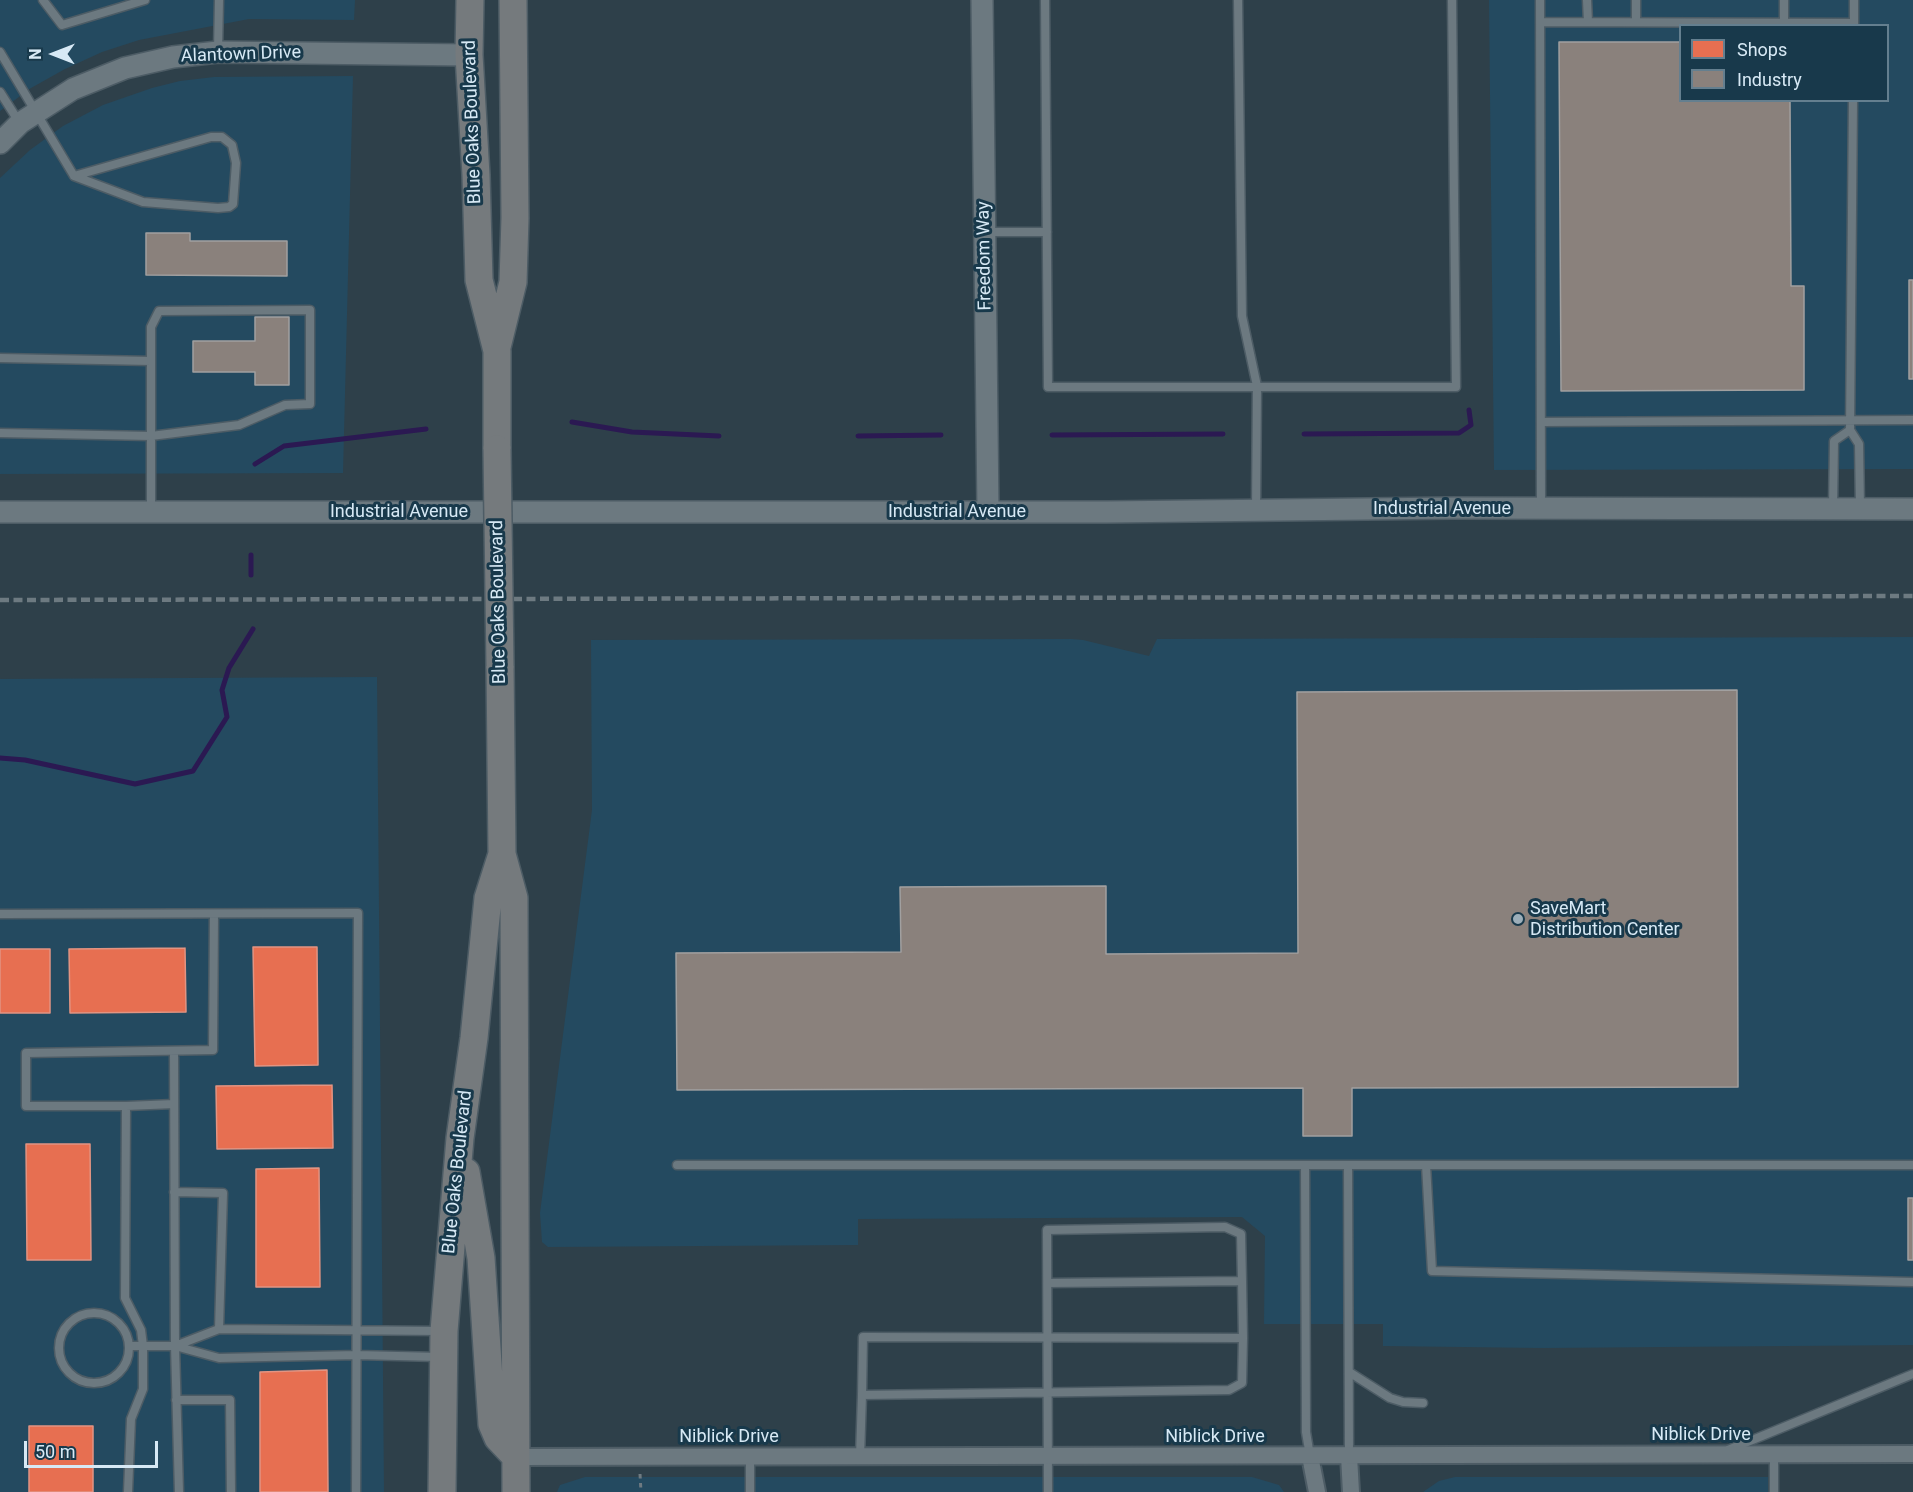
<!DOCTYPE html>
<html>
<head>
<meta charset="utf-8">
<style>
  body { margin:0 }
  #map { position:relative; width:1913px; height:1492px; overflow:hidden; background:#2e404a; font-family:Roboto,sans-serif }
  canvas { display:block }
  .legend { position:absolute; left:1679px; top:24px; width:210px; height:78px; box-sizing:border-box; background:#18394b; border:2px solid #647f8f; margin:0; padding:8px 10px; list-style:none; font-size:18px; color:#d7e9f5 }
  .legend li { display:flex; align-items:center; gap:12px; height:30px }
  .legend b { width:30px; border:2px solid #647f8f }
  .north { position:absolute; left:24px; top:24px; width:60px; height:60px; -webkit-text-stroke:4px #18394b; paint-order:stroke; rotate:270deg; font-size:16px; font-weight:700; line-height:24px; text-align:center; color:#d7e9f5 }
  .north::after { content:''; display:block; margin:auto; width:21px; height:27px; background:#d7e9f5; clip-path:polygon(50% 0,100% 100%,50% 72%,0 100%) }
  .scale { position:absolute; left:24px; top:1441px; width:134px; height:27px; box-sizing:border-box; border:3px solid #d7e9f5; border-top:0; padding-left:8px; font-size:18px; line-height:21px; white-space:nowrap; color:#d7e9f5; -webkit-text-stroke:4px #18394b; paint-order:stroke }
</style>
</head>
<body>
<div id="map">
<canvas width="1913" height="1492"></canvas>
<ul class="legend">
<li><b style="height:16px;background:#e76f51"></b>Shops</li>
<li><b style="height:16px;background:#8a817c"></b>Industry</li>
</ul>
<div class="north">N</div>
<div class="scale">50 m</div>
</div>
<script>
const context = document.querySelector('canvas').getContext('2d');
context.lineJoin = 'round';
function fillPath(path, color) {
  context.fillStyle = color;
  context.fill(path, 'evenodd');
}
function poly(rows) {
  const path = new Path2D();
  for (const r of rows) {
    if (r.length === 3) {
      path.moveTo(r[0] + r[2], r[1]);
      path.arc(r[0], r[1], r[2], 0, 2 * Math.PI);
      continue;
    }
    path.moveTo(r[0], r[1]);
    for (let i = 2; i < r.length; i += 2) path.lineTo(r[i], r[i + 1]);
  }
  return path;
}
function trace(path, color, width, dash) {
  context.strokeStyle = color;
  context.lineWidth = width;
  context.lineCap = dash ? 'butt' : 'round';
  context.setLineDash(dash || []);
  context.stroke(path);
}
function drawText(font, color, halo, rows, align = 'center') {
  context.font = font + ' Roboto,sans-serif';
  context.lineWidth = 6;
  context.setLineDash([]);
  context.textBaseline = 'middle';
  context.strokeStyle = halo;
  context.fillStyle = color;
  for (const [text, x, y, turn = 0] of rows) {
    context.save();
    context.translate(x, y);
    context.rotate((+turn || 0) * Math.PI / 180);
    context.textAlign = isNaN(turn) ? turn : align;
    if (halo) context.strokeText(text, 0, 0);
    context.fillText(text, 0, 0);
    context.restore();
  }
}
fillPath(poly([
  [0,0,355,0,354,20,249,19,139,40,102,52,65,69,31,88,0,111],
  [1489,0,1913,0,1913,469,1494,470],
  [1680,26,1888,26,1888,100,1680,100],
  [353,76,343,473,0,474,0,178,30,150,63,126,103,105,152,88,180,81,214,77],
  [1913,637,1913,1345,1542,1348,1383,1346,1383,1324,1264,1324,1265,1236,1242,1217,858,1219,858,1245,548,1247,542,1242,540,1213,592,810,591,640,1071,639,1083,640,1149,656,1157,639],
  [377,677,384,1492,0,1492,0,679],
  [585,1477,1252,1477,1279,1485,1284,1492,557,1492,560,1485],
  [1455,1477,1768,1477,1768,1492,1423,1492,1439,1481]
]), '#244a60');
const shops = poly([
  [253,947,317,947,318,1065,255,1066,253,947],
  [185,948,186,1012,70,1013,69,949,185,948],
  [0,949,50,949,50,1013,0,1013,0,949],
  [332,1085,333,1148,217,1149,216,1086,332,1085],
  [26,1144,90,1144,91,1260,27,1260,26,1144],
  [319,1168,320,1287,256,1287,256,1169,319,1168],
  [327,1370,328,1492,260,1492,260,1372,327,1370],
  [29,1426,93,1426,93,1492,29,1492,29,1426]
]);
fillPath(shops, '#e76f51');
trace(shops, '#e29482', 1.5);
const industry = poly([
  [1559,42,1680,42,1680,100,1790,100,1791,286,1804,286,1804,390,1561,391,1559,42],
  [146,233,190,233,190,241,287,241,287,276,146,275,146,233],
  [1909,280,1913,280,1913,379,1909,379,1909,280],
  [255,317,289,317,289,385,255,385,255,372,193,372,193,341,255,341,255,317],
  [1737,690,1738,1087,1352,1088,1352,1136,1303,1136,1303,1088,677,1090,676,953,901,952,900,887,1106,886,1106,954,1298,953,1297,692,1737,690],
  [1908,1198,1913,1198,1913,1260,1908,1260,1908,1198]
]);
fillPath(industry, '#8a817c');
trace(industry, '#a1a0a0', 1.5);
trace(poly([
  [572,422,632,432,719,436],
  [1304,434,1459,433,1471,425,1469,410],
  [1052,435,1223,434],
  [858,436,941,435],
  [255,464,284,446,426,429],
  [251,555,251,575],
  [0,758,25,760,135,784,193,771,227,717,222,690,229,668,253,629]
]), '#2b1952', 5);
const service = poly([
  [43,0,62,25,145,0],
  [1045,0,1048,387,1456,387,1452,0],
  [1238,0,1242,316,1257,386,1256,510],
  [1540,0,1541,507],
  [1587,0,1588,22],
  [1636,0,1636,22],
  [1784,0,1784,23],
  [1541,22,1854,23],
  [1854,26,1854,0],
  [218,51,219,0],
  [0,52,74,176,211,137,222,137,232,145,236,163,233,204,229,207,218,208,143,202,74,176],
  [0,92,19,122],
  [1853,100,1850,430,1859,444,1860,508],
  [985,232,1047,232],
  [0,358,151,361],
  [1541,422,1913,420],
  [0,433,151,436,239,425,285,405,310,404,310,310,159,311,151,327,151,511],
  [1833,508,1834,441,1850,430],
  [0,914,358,913,356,1492],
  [174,1051,175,1346,179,1492],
  [126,1106,174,1104],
  [677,1165,1913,1165],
  [1305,1165,1306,1432,1310,1456],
  [1348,1165,1349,1456],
  [1426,1165,1432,1271,1913,1282],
  [174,1192,223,1193,219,1329],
  [1048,1283,1242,1281,1243,1338],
  [94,1348,35],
  [129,1346,175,1346,219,1358,357,1355,439,1357],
  [175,1346,219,1329,440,1331],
  [1349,1372,1390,1398,1403,1402,1423,1403],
  [176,1400,230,1400,231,1492],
  [1728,1450,1913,1374],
  [1774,1455,1774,1492],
  [750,1457,750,1492],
  [860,1457,862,1395,863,1337,1243,1338,1242,1383,1229,1390,862,1395],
  [128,1492,131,1419,143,1389,143,1346,141,1330,125,1298,126,1106,26,1106,26,1053,213,1050,214,914],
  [1048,1492,1047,1230,1225,1227,1241,1234,1242,1281]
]);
const minor = poly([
  [1310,1456,1317,1492],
  [1349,1456,1351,1492],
  [516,1457,1913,1454]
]);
const tertiary = poly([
  [982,0,988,511],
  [0,143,20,123,73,89,125,68,173,57,218,52,469,55],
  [0,512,1107,512,1453,508,1913,509]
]);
const primary = poly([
  [470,0,469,55,476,175,479,280,497,351,497,449],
  [497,347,513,282,515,218,513,0],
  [500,666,502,854,514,898,516,1492],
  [466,1172,481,1258,492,1424,498,1438,516,1457],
  [442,1492,444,1331,460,1138,474,1038,488,898,502,854]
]);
trace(service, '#4d5c65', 11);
trace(minor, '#4d5c65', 20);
trace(tertiary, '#4d5c65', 24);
trace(primary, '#4d5c65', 30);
trace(poly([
  [640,1474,641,1492]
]), '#6e7a81', 3, [4.5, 4.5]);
trace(service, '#6c7980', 8);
trace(minor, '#6c7980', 16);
trace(tertiary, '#6c7980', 21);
trace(primary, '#757a7d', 27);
trace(poly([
  [0,600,1913,596]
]), '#6d7a81', 4.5, [9, 4.5]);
const primaryBridge = poly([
  [497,449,500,666]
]);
trace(primaryBridge, '#4d5c65', 30, []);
trace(primaryBridge, '#757a7d', 27);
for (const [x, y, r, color] of [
  [1518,919,6,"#9caeb9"]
]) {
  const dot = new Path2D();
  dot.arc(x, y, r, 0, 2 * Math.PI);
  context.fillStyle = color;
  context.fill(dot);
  trace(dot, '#18394b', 2);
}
drawText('18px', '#d7e9f5', '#18394b', [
  ["Alantown Drive",241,55,-2],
  ["Blue Oaks Boulevard",473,122,-92],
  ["Freedom Way",985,256,-91],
  ["Industrial Avenue",1442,509],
  ["Industrial Avenue",399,512],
  ["Industrial Avenue",957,512],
  ["Blue Oaks Boulevard",499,602,-91],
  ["Blue Oaks Boulevard",458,1172,-84],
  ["Niblick Drive",1701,1435],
  ["Niblick Drive",729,1437],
  ["Niblick Drive",1215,1437]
]);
drawText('18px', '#d7e9f5', '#18394b', [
  ["SaveMart",1530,909],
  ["Distribution Center",1530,930]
], 'left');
</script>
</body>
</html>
